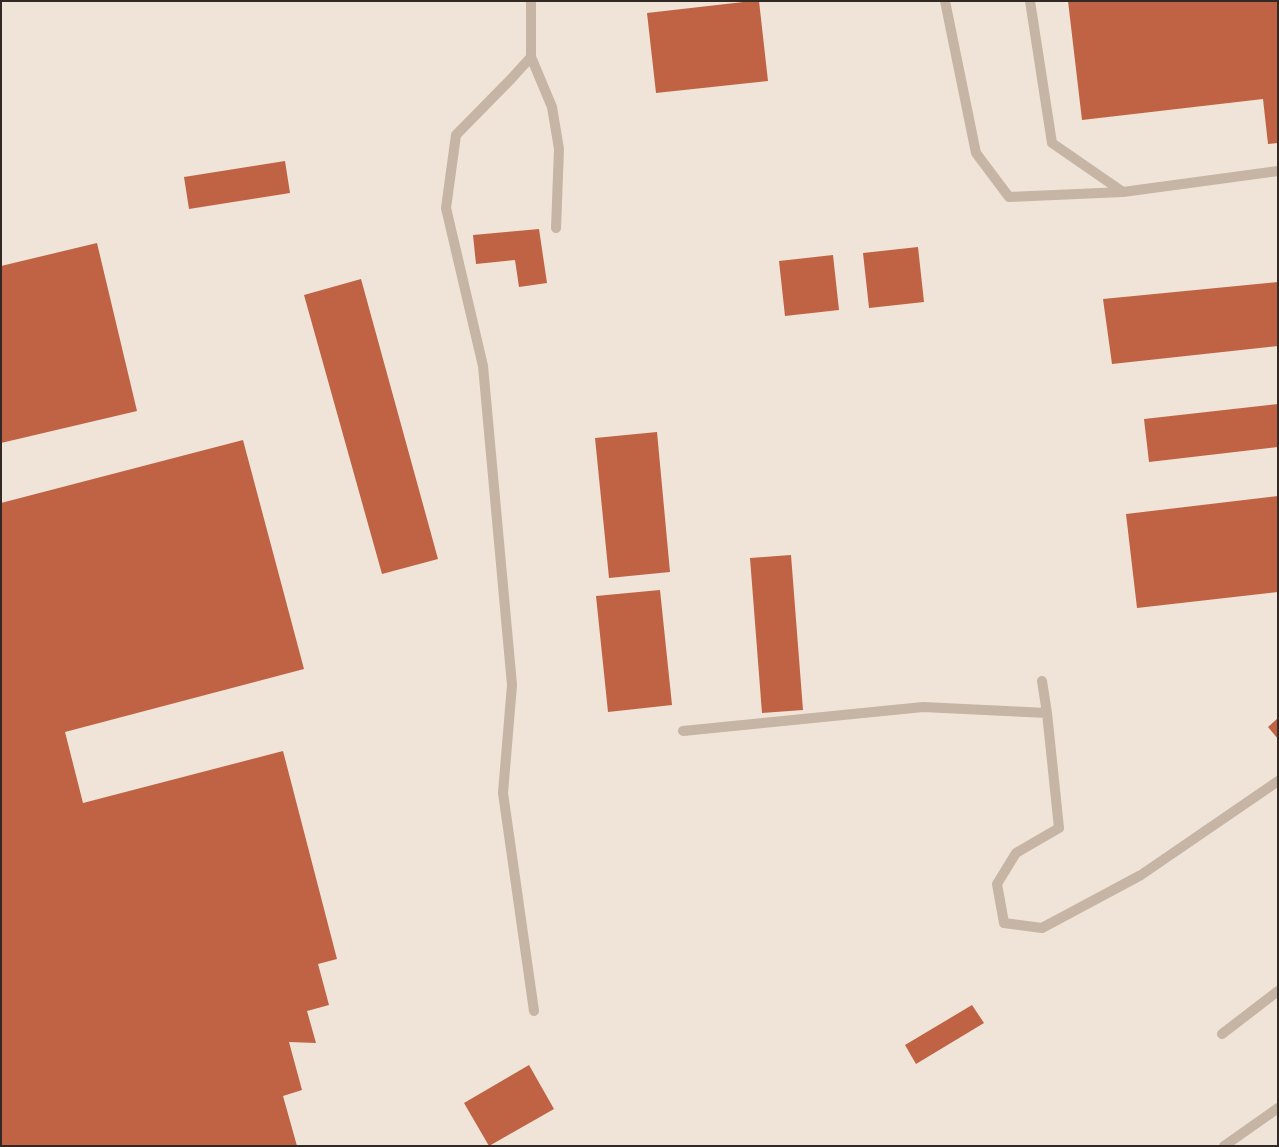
<!DOCTYPE html>
<html>
<head>
<meta charset="utf-8">
<style>
  body { margin:0 }
  #map { position:relative; width:1279px; height:1147px; overflow:hidden; background:#efe4d7; font-family:"IBM Plex Sans",sans-serif }
  canvas { display:block }
  .frame { position:absolute; inset:0; border:2px solid #322925; pointer-events:none }
</style>
</head>
<body>
<div id="map">
<canvas width="1279" height="1147"></canvas>
<div class="frame"></div>
</div>
<script>
const context = document.querySelector('canvas').getContext('2d');
context.lineJoin = 'round';
function fillPath(path, color) {
  context.fillStyle = color;
  context.fill(path, 'evenodd');
}
function poly(rows) {
  const path = new Path2D();
  for (const r of rows) {
    path.moveTo(r[0], r[1]);
    for (let i = 2; i < r.length; i += 2) path.lineTo(r[i], r[i + 1]);
  }
  return path;
}
function trace(path, color, width, dash) {
  context.strokeStyle = color;
  context.lineWidth = width;
  context.lineCap = dash ? 'butt' : 'round';
  context.setLineDash(dash || []);
  context.stroke(path);
}
fillPath(poly([
  [752,1,759,1,768,81,656,93,647,13],
  [1068,1,1278,1,1278,143,1268,144,1263,99,1082,120],
  [285,161,290,193,189,209,184,177],
  [539,229,547,283,519,287,515,260,476,264,473,235],
  [97,243,137,411,1,443,1,266],
  [918,247,924,302,869,308,863,253],
  [833,255,839,310,785,316,779,261],
  [361,279,438,559,382,574,304,295],
  [1278,282,1278,346,1112,364,1103,299],
  [1278,404,1278,447,1149,462,1144,419],
  [657,432,670,572,609,578,595,438],
  [243,440,304,669,65,732,83,803,283,751,337,959,318,964,329,1005,307,1011,316,1043,289,1042,302,1090,283,1096,297,1146,1,1146,1,503],
  [1278,496,1278,592,1137,608,1126,514],
  [791,555,803,710,762,713,750,558],
  [660,590,672,705,608,712,596,596],
  [1278,718,1278,739,1268,727],
  [972,1005,984,1023,916,1064,905,1045],
  [529,1065,554,1109,489,1146,464,1103]
]), '#c06344');
trace(poly([
  [531,1,531,57,511,79,456,135,446,208,483,366,512,685,503,793,534,1011],
  [945,1,976,153,1009,197,1123,192],
  [1030,1,1052,143,1123,192,1278,171],
  [531,57,552,107,559,149,556,228],
  [1042,681,1047,713,1059,828,1016,853,997,884,1004,923,1042,928,1141,875,1278,781],
  [683,731,923,707,1047,713],
  [1222,1034,1278,991],
  [1224,1146,1278,1108]
]), '#c6b4a4', 10);
</script>
</body>
</html>
